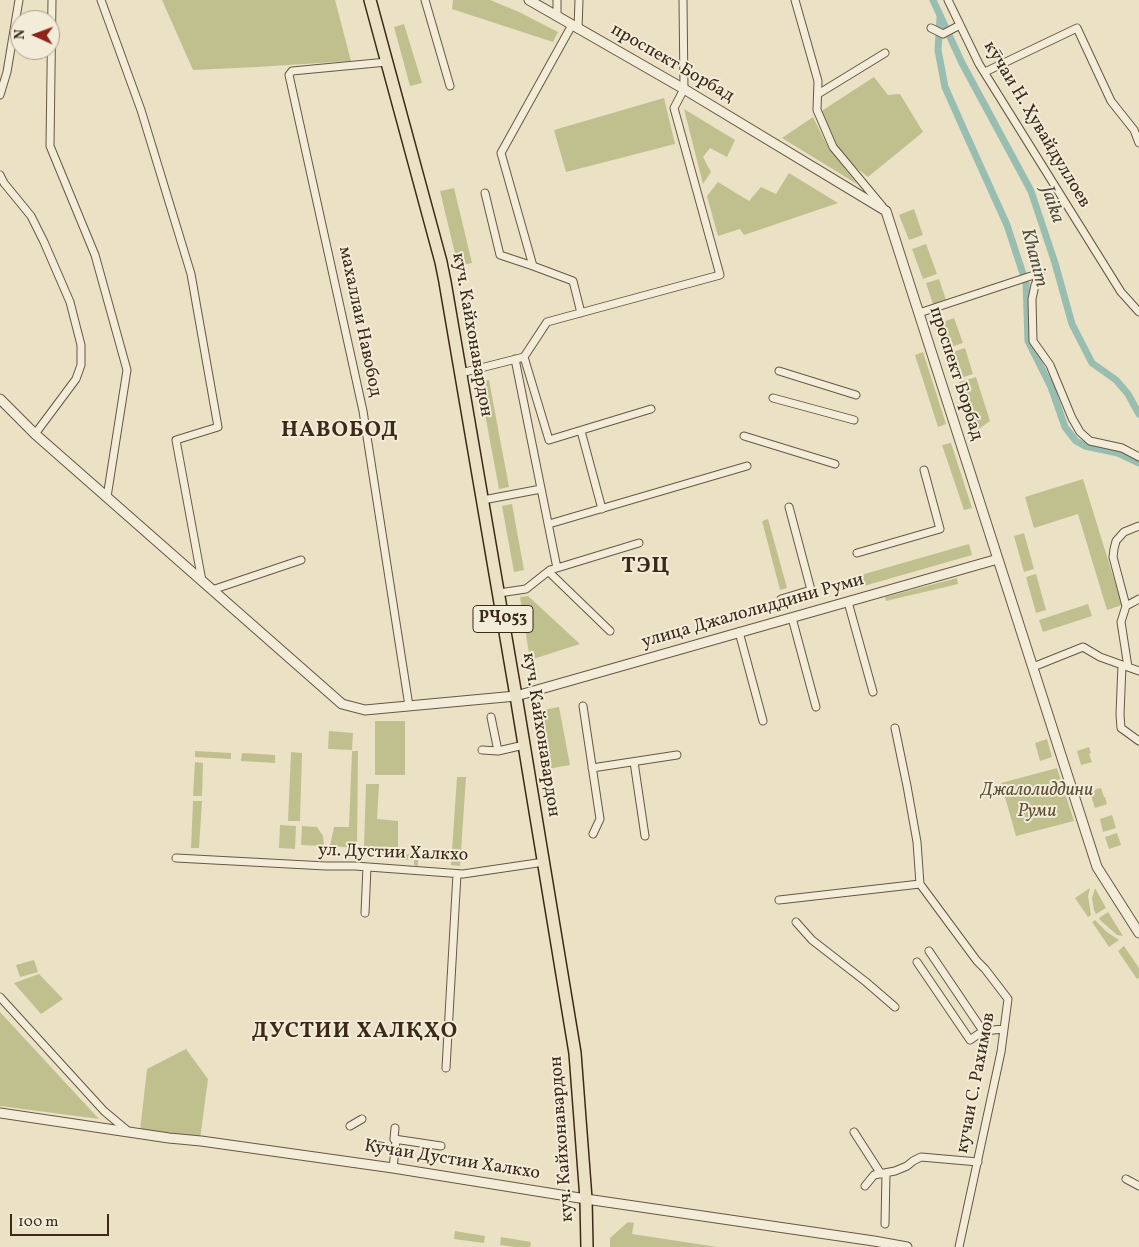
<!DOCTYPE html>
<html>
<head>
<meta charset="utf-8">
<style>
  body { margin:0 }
  #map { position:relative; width:1139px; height:1247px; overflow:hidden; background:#ebe1c5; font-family:Vollkorn,serif }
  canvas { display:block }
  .north { position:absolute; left:10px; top:10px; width:50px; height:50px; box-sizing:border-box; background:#f2ecd9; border:1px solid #a99e8c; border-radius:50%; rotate:272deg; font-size:14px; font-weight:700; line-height:20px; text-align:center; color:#3c2918 }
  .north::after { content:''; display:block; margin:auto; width:18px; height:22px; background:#8f2418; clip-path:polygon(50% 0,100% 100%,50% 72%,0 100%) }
  .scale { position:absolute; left:10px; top:1214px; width:99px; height:22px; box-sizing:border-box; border:2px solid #3c2918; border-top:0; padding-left:6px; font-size:15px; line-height:18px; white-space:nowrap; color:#3c2918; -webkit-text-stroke:4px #f2ecd9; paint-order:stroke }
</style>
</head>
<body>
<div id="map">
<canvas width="1139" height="1247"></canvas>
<div class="north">N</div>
<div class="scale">100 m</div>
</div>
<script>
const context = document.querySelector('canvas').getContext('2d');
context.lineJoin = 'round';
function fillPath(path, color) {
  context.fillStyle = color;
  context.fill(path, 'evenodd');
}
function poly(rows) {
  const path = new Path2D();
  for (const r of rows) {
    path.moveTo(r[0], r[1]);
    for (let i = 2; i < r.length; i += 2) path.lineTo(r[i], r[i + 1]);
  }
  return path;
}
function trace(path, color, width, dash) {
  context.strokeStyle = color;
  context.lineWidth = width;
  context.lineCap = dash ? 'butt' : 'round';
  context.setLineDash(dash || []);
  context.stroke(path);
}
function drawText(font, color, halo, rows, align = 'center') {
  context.font = font + ' Vollkorn,serif';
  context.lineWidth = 4;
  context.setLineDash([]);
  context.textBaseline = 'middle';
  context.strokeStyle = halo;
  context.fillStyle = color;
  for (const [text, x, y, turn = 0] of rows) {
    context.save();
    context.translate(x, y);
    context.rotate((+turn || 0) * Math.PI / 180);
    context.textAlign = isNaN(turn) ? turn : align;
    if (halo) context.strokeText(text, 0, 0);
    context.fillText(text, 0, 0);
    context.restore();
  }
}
fillPath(poly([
  [162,0,335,0,351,61,257,67,193,70],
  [453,0,490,0,519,12,558,32,553,42,452,9],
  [404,24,422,83,410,86,394,27],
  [874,77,888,95,900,94,923,132,868,177,855,167,837,146,830,136,820,112],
  [664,98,675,144,566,172,554,130],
  [684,109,735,140,727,157,710,148,703,157,711,172,703,184],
  [813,117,828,147,857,184,782,138],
  [789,173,838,203,744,235,740,229,718,236,707,196,718,182,749,201,761,187,776,194],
  [454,188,472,263,458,266,440,191],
  [914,209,923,235,909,240,899,215],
  [926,244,937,274,923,279,912,249],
  [939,279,946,300,933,304,926,283],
  [954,318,963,343,948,348,940,323],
  [965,348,973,374,958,379,950,353],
  [923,352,946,424,938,427,915,355],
  [976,377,990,421,975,432,959,382],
  [489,380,509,487,499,489,479,382],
  [951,443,972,508,964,510,942,445],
  [1083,479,1122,605,1107,610,1078,514,1034,528,1025,497],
  [512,504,524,570,514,572,502,506],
  [768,519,787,588,780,590,762,521],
  [1024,533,1034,569,1024,572,1014,536],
  [969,544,972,555,864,586,861,575],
  [1036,574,1046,610,1036,613,1026,577],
  [957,578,958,584,886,601,885,597],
  [528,596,580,644,530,660,520,597],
  [1088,604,1092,616,1043,632,1039,620],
  [559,707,570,765,548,769,537,711],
  [375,721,405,721,405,775,375,775],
  [329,731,353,733,352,750,328,749],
  [1047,739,1052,757,1040,761,1035,743],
  [1089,747,1091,753,1089,754,1092,762,1081,765,1077,751],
  [195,751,231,753,231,759,195,757],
  [352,751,358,751,357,848,330,846,334,827,349,827],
  [291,752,302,753,300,821,288,821],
  [242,753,275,755,275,763,241,761],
  [195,762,203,763,202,796,193,796],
  [1057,768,1074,821,1016,836,1001,783],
  [457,777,466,777,460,866,451,865],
  [366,784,379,784,377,819,398,821,398,849,364,848],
  [1101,788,1104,797,1105,797,1107,804,1095,808,1091,796,1096,789],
  [193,801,202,801,199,848,191,848],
  [1112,815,1116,828,1103,832,1100,819],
  [280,825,296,826,295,849,279,848],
  [302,826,317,827,323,836,324,846,301,845],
  [1117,833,1121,845,1109,849,1105,837],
  [379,852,413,855,417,856,418,858,418,866,414,865,414,860,378,858],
  [1090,888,1088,896,1091,915,1088,917,1075,898],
  [1095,888,1106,908,1096,914,1094,910,1092,898],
  [1108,912,1123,936,1117,935,1100,920,1099,918],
  [1095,920,1107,932,1119,940,1109,947,1092,922],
  [1124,946,1139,968,1139,978,1137,979,1118,951],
  [34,960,38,972,20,977,16,965],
  [39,974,63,999,41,1014,14,983],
  [0,1012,99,1119,0,1106],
  [186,1049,208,1079,200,1139,140,1131,147,1069],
  [628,1222,634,1223,632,1234,717,1247,610,1247,610,1238],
  [455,1231,485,1236,484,1243,454,1239],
  [501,1237,531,1242,530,1247,515,1247,500,1245]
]), '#c0c08f');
trace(poly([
  [933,0,962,63,1031,191,1055,263,1072,324,1092,363,1116,380,1128,394,1139,414],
  [940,18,938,50,945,87,965,132,1007,225,1026,283,1028,341,1051,387,1065,427,1076,441,1085,446,1118,453,1139,463]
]), '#98beb2', 7);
const minor = poly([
  [52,0,50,146,95,255,127,370,107,497],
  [101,0,141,110,191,274,218,427,176,440,202,581],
  [425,0,450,86],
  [557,0,557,17],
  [795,0,818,81,817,110,833,147,882,206],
  [948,0,979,64,1121,292,1139,312],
  [572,25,501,153,533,266,573,281,581,313],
  [931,28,943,34,960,25],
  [578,29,579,0],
  [387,62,292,71,289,75,363,411,409,706],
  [985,72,1077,28,1111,101,1134,130,1139,143],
  [818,94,885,53],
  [0,95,7,72,19,0],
  [0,175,4,183,31,216,44,242,70,302,81,345,81,365,76,379,35,434],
  [485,193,500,255,533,266],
  [919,313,1040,273,1035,285,1032,299,1033,341,1050,365,1072,418,1080,432,1090,441,1122,448,1139,457],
  [524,357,549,440,651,409],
  [779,371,856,395],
  [461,373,524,357,547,322,720,275,674,108,684,89,683,0],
  [773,398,854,420],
  [581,431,602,509],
  [744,436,835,464],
  [483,500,541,489],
  [549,524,747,466],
  [857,553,940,529,924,470],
  [557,568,639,543],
  [549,572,610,631],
  [212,590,301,560],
  [499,593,526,589,550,570,557,568,515,359],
  [781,599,811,590,789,507],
  [848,602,873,692],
  [1126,606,1113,557,1114,549,1116,541,1124,532,1139,526],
  [792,618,816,707],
  [739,632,763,721],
  [1122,665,1120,714,1121,728,1139,741],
  [1033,667,1083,647,1100,657,1139,671],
  [1128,667,1121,622,1126,606,1139,599],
  [583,706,600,819,593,834],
  [491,717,498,751],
  [895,728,907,786,917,842,920,884],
  [482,750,498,751,524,745],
  [634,762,645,836],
  [592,768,677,755],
  [176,858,326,866,355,866,463,874,544,862],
  [779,900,920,884,977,961,985,969,1008,999,1001,1052,959,1247],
  [365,913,367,867],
  [796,922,812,940,866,982,895,1007],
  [929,951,983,1031,1004,1029],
  [917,962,970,1040,983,1031],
  [0,997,104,1111,129,1132],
  [446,1068,457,874],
  [350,1126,362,1119],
  [395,1128,394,1139,441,1146],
  [854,1132,881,1174],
  [393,1168,396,1140],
  [1126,1179,1139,1186],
  [865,1186,874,1175,895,1171,907,1166,913,1161,921,1157,978,1162],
  [885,1224,886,1173]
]);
const tertiary = poly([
  [529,0,684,89,886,211,1097,867,1139,933],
  [0,399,35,434,342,704,365,710,516,696,998,559],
  [0,1113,169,1138,201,1141,393,1168,586,1199,874,1241,907,1247]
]);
const primary = poly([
  [370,0,441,262,445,282,516,696,575,1053,586,1199,587,1247]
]);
trace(minor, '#685743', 9);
trace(tertiary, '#685743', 11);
trace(primary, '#3c2918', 14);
trace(minor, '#f2ecd9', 7);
trace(tertiary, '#f2ecd9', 9);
trace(primary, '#ebe1c5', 11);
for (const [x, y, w] of [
  [503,619,60]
]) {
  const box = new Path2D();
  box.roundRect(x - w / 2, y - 13.5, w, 27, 4);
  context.fillStyle = '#f2ecd9';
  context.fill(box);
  trace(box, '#3c2918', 1);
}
drawText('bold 16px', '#3c2918', null, [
  ["РҶ053",503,619]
]);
drawText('18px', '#3c2918', '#f2ecd9', [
  ["проспект Борбад",672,64,30],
  ["кӯчаи Н. Ҳувайдуллоев",1036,125,59],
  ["махаллаи Навобод",359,322,78],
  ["куч. Кайхонавардон",471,335,80],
  ["проспект Борбад",955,374,72],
  ["улица Джалолиддини Руми",753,612,-16],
  ["куч. Кайхонавардон",540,735,81],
  ["ул. Дустии Халкхо",393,854,2],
  ["кучаи С. Рахимов",977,1083,-79],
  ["куч. Кайхонавардон",563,1139,-94],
  ["Кӯчаи Дустии Халкхо",452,1161,9]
]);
drawText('italic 18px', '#5d4f36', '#f2ecd9', [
  ["Джалолиддини",1037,792],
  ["Руми",1037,813]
]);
drawText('italic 19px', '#534e3e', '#f2ecd9', [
  ["Jaika",1051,205,71],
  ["Khanim",1033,258,75]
]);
context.letterSpacing = '1px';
drawText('bold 22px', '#3c2918', '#f2ecd9', [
  ["НАВОБОД",340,432],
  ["ТЭЦ",646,568],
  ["ДУСТИИ ХАЛҚҲО",355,1033]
]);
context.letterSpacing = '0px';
</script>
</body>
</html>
